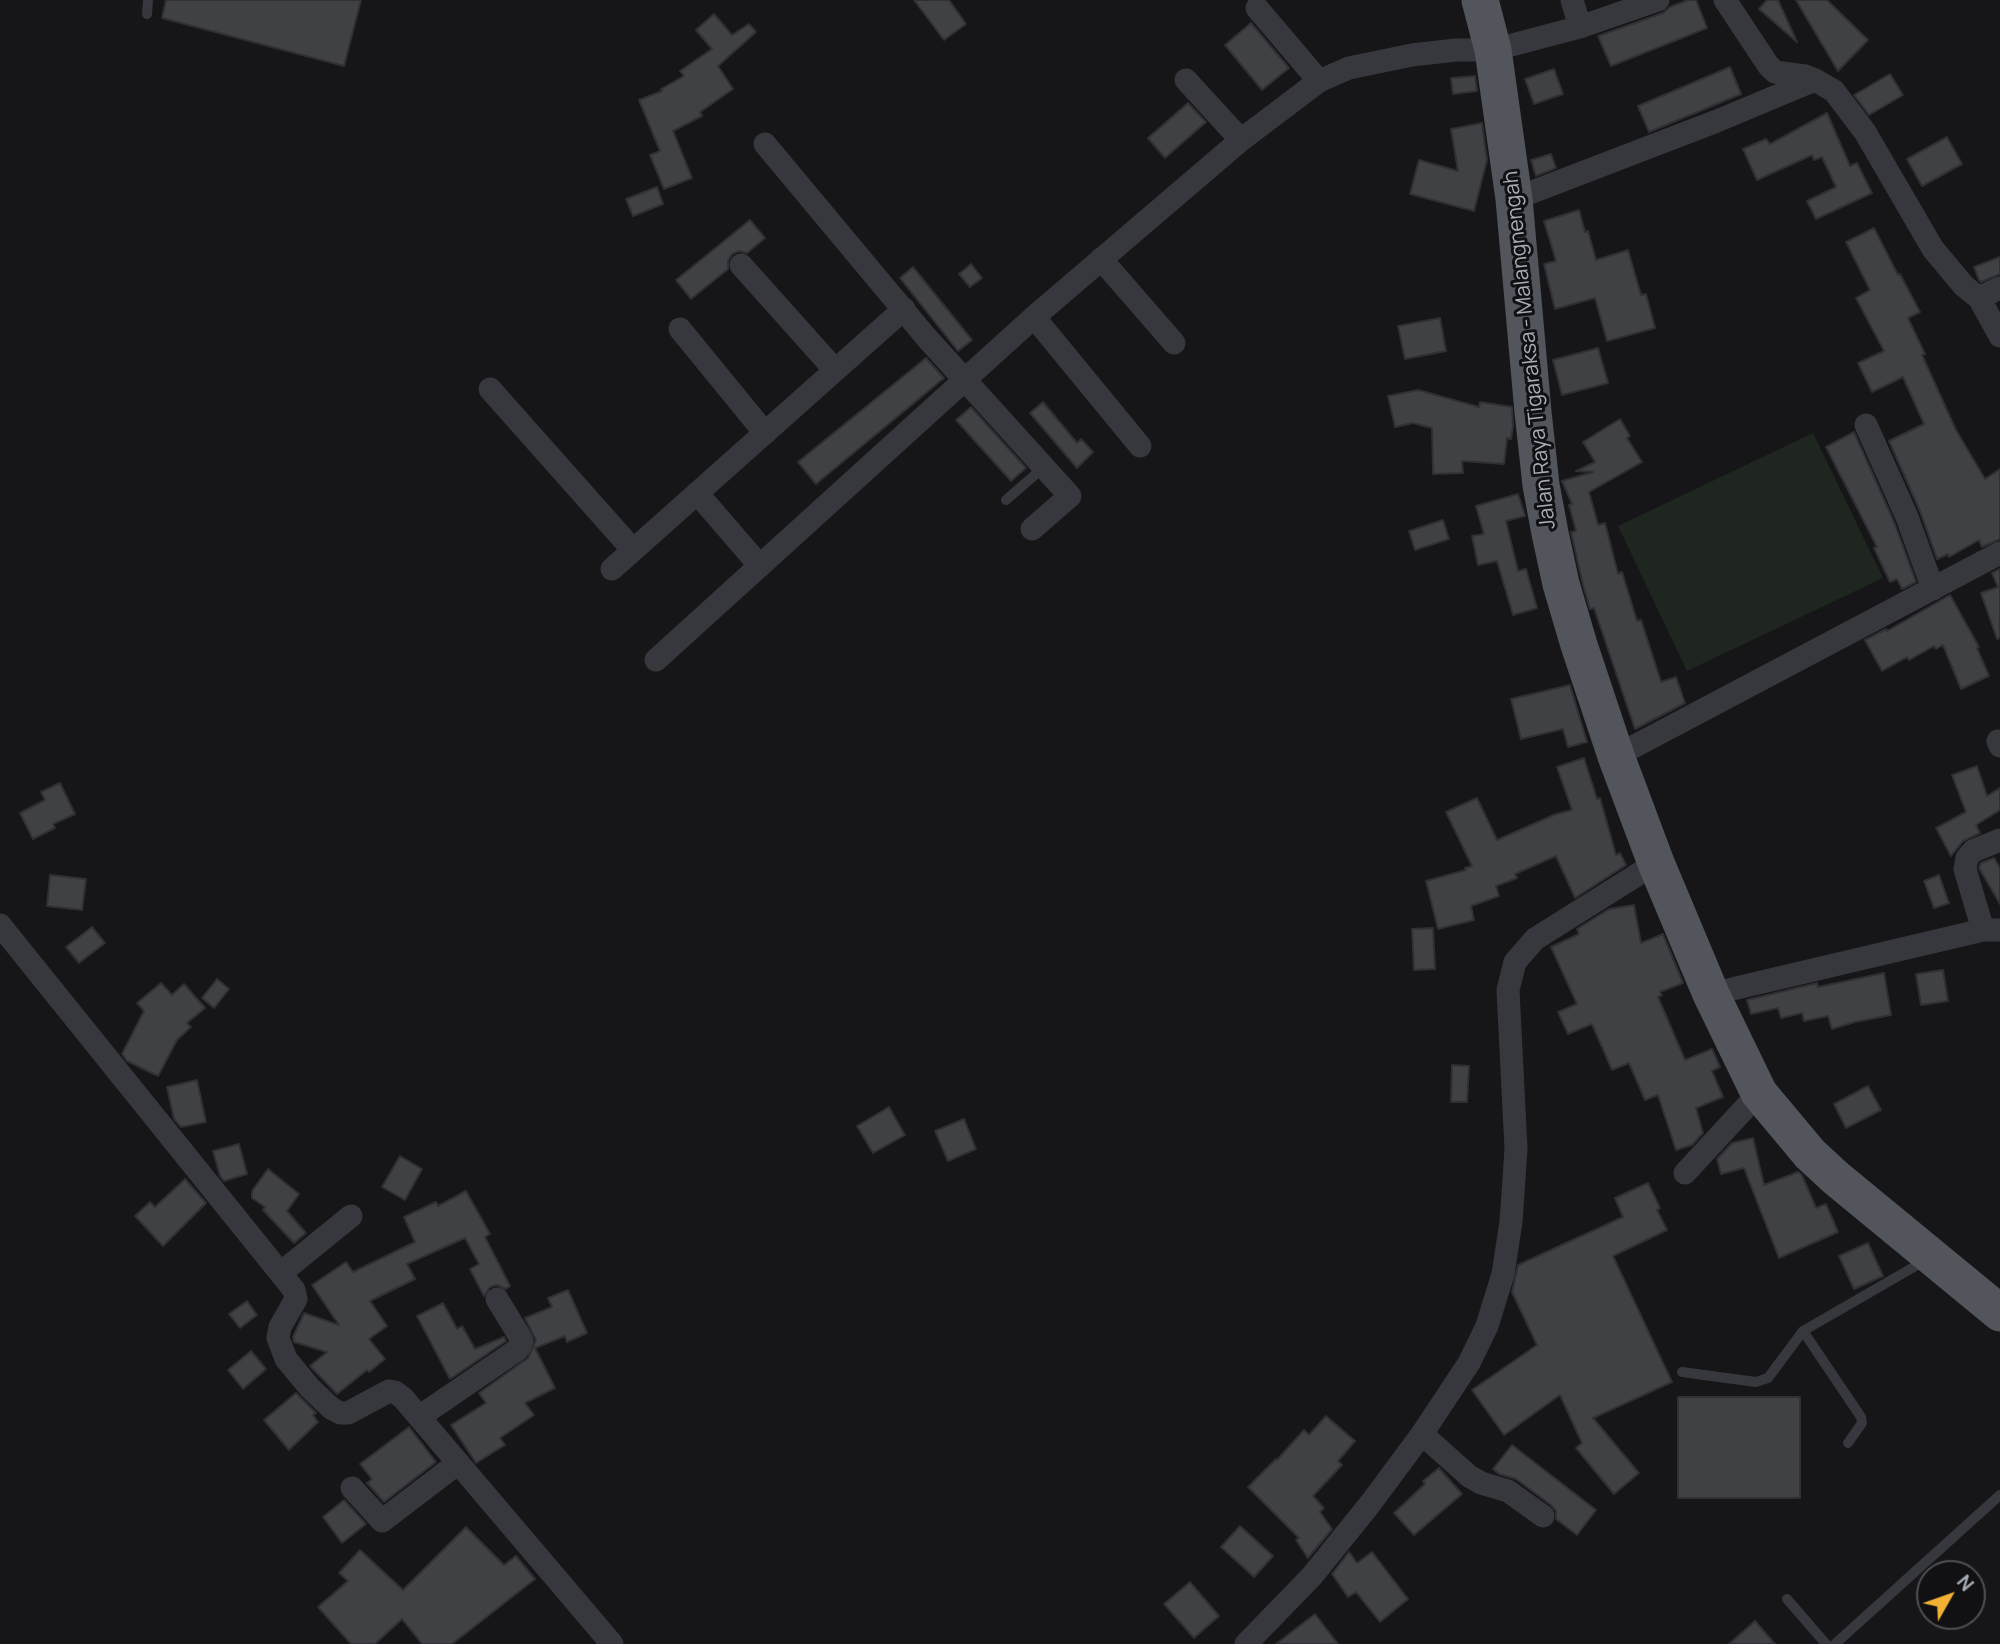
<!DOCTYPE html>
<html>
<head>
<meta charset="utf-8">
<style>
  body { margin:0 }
  #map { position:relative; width:2000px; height:1644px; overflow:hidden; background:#161618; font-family:Manrope,sans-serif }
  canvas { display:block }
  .north { position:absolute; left:1916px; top:1560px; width:70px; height:70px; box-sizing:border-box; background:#111113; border:2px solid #4d4f55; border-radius:50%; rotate:50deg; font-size:19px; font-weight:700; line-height:28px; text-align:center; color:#a8adb8 }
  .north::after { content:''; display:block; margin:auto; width:24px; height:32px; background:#f2b134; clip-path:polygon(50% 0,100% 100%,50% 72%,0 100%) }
</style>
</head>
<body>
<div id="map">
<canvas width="2000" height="1644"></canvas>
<div class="north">N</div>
</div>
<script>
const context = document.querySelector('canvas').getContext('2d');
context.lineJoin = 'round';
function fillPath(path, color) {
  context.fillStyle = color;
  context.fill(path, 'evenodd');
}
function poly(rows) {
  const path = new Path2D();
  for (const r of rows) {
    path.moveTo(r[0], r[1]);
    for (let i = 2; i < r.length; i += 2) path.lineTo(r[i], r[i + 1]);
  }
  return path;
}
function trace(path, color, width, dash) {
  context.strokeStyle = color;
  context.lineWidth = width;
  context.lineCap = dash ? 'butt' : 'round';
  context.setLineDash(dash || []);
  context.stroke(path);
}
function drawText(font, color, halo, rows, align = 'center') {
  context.font = font + ' Manrope,sans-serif';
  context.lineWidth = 6;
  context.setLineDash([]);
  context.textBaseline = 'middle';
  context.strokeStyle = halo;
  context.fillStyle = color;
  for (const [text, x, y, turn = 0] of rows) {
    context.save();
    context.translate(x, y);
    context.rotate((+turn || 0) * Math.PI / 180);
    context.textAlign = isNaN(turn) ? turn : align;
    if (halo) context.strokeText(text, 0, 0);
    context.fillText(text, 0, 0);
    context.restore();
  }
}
fillPath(poly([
  [1813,433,1883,578,1687,671,1618,526]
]), '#1e261f');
const building = poly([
  [166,0,361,0,344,66,162,18,166,0],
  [914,0,949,0,966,24,944,40,914,0],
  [1688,0,1696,0,1707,28,1611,66,1598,36,1663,13,1670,7,1688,0],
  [1767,0,1778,0,1797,42,1759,9,1767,0],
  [1796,0,1827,0,1868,40,1838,71,1796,0],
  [714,14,732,35,749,24,756,32,718,66,733,89,700,112,702,116,673,131,692,178,664,189,650,155,660,151,639,100,662,91,661,89,684,76,680,71,712,49,696,30,714,14],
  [1251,23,1289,68,1262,90,1225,45,1251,23],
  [1730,67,1741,94,1649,132,1638,106,1730,67],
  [1554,69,1563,94,1534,104,1525,79,1554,69],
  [1890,74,1903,95,1869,115,1854,95,1890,74],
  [1475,76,1477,91,1453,94,1451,78,1475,76],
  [1188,103,1206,122,1165,158,1148,138,1188,103],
  [1827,113,1850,166,1857,163,1872,193,1816,219,1807,201,1836,187,1822,157,1814,160,1812,155,1757,180,1743,149,1766,139,1770,144,1827,113],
  [1482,123,1487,160,1474,211,1410,194,1419,160,1458,171,1451,129,1482,123],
  [1947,137,1962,164,1922,186,1907,159,1947,137],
  [1551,154,1556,168,1536,176,1531,160,1551,154],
  [657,187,663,204,633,216,626,199,657,187],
  [1579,210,1585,232,1588,231,1596,260,1628,250,1641,295,1646,294,1655,328,1607,341,1595,298,1555,309,1544,264,1556,261,1544,221,1579,210],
  [750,220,765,238,747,253,739,251,732,254,728,261,728,269,691,299,676,280,750,220],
  [1874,228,1898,275,1900,274,1920,312,1908,318,1925,354,1922,355,1956,430,1985,479,2000,469,2000,539,1982,547,1979,540,1949,557,1948,554,1937,559,1920,511,1889,441,1924,424,1903,377,1872,392,1858,363,1884,351,1856,298,1870,290,1846,242,1874,228],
  [2000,257,2000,274,1981,282,1979,280,1974,267,2000,257],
  [971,264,982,278,970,287,959,274,971,264],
  [913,267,972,340,958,351,900,278,913,267],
  [1440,318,1446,351,1405,359,1398,326,1440,318],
  [1598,348,1608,383,1562,395,1553,360,1598,348],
  [926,358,944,378,816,484,798,462,926,358],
  [1418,390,1479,407,1480,402,1512,407,1513,426,1511,439,1507,438,1504,464,1462,461,1463,473,1433,474,1432,428,1413,423,1395,427,1388,396,1418,390],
  [1043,402,1077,443,1081,439,1093,452,1077,468,1030,413,1043,402],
  [971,407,1026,468,1011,481,956,420,971,407],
  [1620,419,1630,436,1627,438,1642,462,1589,492,1598,525,1605,523,1618,574,1622,572,1637,621,1641,620,1661,682,1676,677,1685,703,1635,729,1594,608,1590,609,1583,585,1571,532,1576,531,1569,505,1572,504,1562,481,1593,472,1576,471,1595,462,1583,442,1620,419],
  [1854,432,1894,522,1916,582,1902,589,1897,579,1890,582,1874,548,1877,547,1826,447,1854,432],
  [1518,494,1525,516,1506,521,1518,571,1526,569,1537,608,1513,615,1497,561,1478,565,1472,536,1484,534,1476,506,1518,494],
  [1443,520,1449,539,1415,550,1409,531,1443,520],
  [2000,569,2000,638,1997,639,1981,593,1998,587,1992,573,2000,569],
  [1950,595,1979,647,1977,648,1989,676,1961,689,1943,645,1936,649,1934,646,1909,660,1907,657,1882,671,1865,640,1886,629,1887,631,1950,595],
  [1570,685,1587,742,1568,747,1563,729,1521,739,1511,699,1570,685],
  [1584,758,1597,799,1600,798,1616,855,1620,853,1626,865,1575,898,1556,856,1515,874,1517,878,1496,886,1499,896,1471,906,1474,920,1438,929,1426,881,1466,870,1465,868,1472,866,1446,812,1477,798,1497,840,1556,814,1572,810,1557,767,1584,758],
  [1977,766,1987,796,2000,788,2000,810,1976,825,1980,833,1963,841,1951,856,1936,828,1966,812,1952,775,1977,766],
  [60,783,75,814,53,824,55,828,33,839,20,813,45,800,41,792,60,783],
  [1994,858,2000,868,2000,904,1979,868,1981,863,1994,858],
  [50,875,86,879,82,910,47,906,50,875],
  [1939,875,1949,903,1934,908,1924,881,1939,875],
  [1634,905,1641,943,1663,934,1683,983,1660,992,1662,995,1658,997,1685,1060,1712,1049,1720,1067,1712,1071,1723,1097,1696,1108,1703,1133,1692,1145,1676,1150,1658,1095,1645,1100,1629,1063,1612,1070,1592,1024,1568,1034,1558,1012,1577,1004,1551,947,1579,934,1577,929,1609,909,1634,905],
  [92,927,105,943,79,963,66,947,92,927],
  [1433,928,1435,969,1414,970,1412,929,1433,928],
  [1943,970,1948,1001,1921,1005,1916,974,1943,970],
  [1884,973,1891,1015,1855,1022,1832,1029,1828,1016,1804,1021,1802,1013,1781,1018,1778,1008,1751,1014,1747,1000,1817,983,1818,987,1884,973],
  [217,979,229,989,214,1008,202,998,217,979],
  [161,983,172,995,184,984,205,1008,187,1023,191,1027,177,1040,158,1076,127,1061,122,1054,144,1011,137,1003,161,983],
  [1452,1065,1469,1066,1467,1102,1451,1102,1452,1065],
  [197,1080,206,1122,181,1127,174,1119,167,1087,197,1080],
  [1868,1086,1881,1110,1846,1128,1834,1104,1868,1086],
  [889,1107,905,1135,873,1153,857,1126,889,1107],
  [964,1119,976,1149,948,1161,935,1131,964,1119],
  [1753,1138,1764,1185,1798,1172,1802,1175,1816,1208,1826,1204,1838,1232,1779,1258,1744,1168,1721,1174,1717,1159,1732,1143,1753,1138],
  [239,1144,247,1174,224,1181,220,1176,213,1151,239,1144],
  [400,1156,422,1169,405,1200,382,1187,400,1156],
  [268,1169,299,1194,287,1211,306,1233,294,1243,263,1210,265,1207,252,1198,252,1191,268,1169],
  [185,1179,206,1203,163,1246,135,1216,150,1202,155,1207,185,1179],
  [1648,1183,1660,1208,1657,1210,1667,1230,1613,1256,1672,1382,1593,1418,1639,1473,1614,1494,1576,1448,1582,1443,1560,1395,1504,1435,1472,1390,1537,1345,1512,1292,1518,1265,1623,1217,1615,1198,1648,1183],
  [466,1191,490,1234,485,1237,510,1286,506,1289,497,1285,490,1287,484,1296,470,1269,479,1264,465,1238,407,1264,415,1279,370,1301,387,1326,369,1339,385,1359,369,1372,367,1370,337,1394,310,1366,327,1352,294,1342,293,1337,304,1313,339,1325,312,1285,346,1262,353,1272,415,1242,404,1217,436,1202,438,1206,466,1191],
  [1868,1243,1883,1276,1854,1289,1839,1256,1868,1243],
  [568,1290,587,1333,567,1342,565,1336,535,1348,555,1388,525,1403,534,1415,500,1438,505,1445,476,1463,451,1425,486,1403,479,1393,528,1358,536,1340,525,1318,552,1307,548,1298,568,1290],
  [247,1301,257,1315,240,1328,229,1314,247,1301],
  [443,1303,457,1329,462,1326,475,1349,504,1337,506,1341,450,1379,417,1316,443,1303],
  [251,1351,266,1369,243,1389,228,1370,251,1351],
  [296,1393,316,1413,313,1415,318,1422,289,1450,264,1420,296,1393],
  [1678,1397,1800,1397,1800,1498,1678,1498,1678,1397],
  [1326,1416,1355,1441,1338,1461,1342,1465,1313,1496,1324,1508,1320,1512,1332,1529,1308,1558,1296,1540,1299,1538,1248,1487,1276,1459,1277,1460,1304,1430,1309,1435,1326,1416],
  [409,1427,436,1462,384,1502,367,1483,372,1479,360,1464,409,1427],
  [1512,1445,1596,1510,1577,1535,1556,1519,1556,1511,1551,1505,1516,1479,1499,1474,1493,1469,1512,1445],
  [1439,1468,1462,1494,1414,1535,1394,1513,1425,1484,1423,1481,1439,1468],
  [344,1500,366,1524,342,1543,323,1517,344,1500],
  [1240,1526,1273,1556,1254,1577,1221,1547,1240,1526],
  [466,1527,504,1565,516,1556,535,1579,452,1644,422,1644,402,1619,375,1644,351,1644,318,1607,348,1581,339,1573,360,1550,403,1590,466,1527],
  [1349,1552,1357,1563,1372,1552,1408,1599,1380,1622,1356,1592,1348,1597,1332,1574,1349,1552],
  [1190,1582,1219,1616,1194,1638,1164,1604,1190,1582],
  [1315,1614,1338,1644,1276,1644,1315,1614],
  [1755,1621,1775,1644,1729,1644,1755,1621]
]);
fillPath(building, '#404145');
trace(building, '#303034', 2);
trace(poly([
  [147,14,148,0],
  [1006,500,1044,467],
  [1803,1331,1861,1417,1862,1423,1848,1443],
  [1682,1372,1756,1382,1768,1378,1803,1331,1926,1260],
  [1787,1599,1826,1644],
  [1835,1644,2000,1495]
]), '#37383d', 10);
trace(poly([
  [1572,0,1580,27],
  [1725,0,1768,65,1775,72,1805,76,1815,80],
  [1257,8,1319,81],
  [1186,80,1241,140],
  [765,144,926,337,1070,496,1032,529],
  [1514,199,1717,121,1815,80,1834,91,1865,132,1933,249,1964,286,1979,298,2000,288],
  [1101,259,1174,343],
  [741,265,835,370],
  [1979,298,2000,336],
  [1034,317,1140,446],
  [680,329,765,433],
  [490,389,633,550],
  [1866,425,1907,517,1933,589],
  [697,493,760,566],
  [612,569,904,309],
  [656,660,1034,317,1241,140,1319,81,1349,68,1412,55,1456,50,1493,50,1580,27,1658,0],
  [1998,741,2000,746],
  [1616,756,2000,553],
  [0,925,294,1290,296,1299,280,1327,278,1338,286,1359,310,1388,331,1408,340,1413,348,1413,389,1391,395,1392,403,1398,612,1644],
  [1983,930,1965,869,1967,858,1973,851,2000,840],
  [1711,994,1983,930,2000,930],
  [1685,1173,1759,1093],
  [282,1272,351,1216],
  [419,1417,517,1350,520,1346,522,1341,519,1335,497,1299],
  [1422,1434,1469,1476,1481,1483,1508,1491,1543,1516],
  [352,1488,382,1521,458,1463],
  [1246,1644,1312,1576,1370,1504,1422,1434,1469,1363,1487,1326,1503,1274,1511,1222,1516,1149,1508,990,1515,962,1535,939,1656,863]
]), '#37383d', 23);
trace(poly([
  [1480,0,1493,50,1514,199,1533,412,1541,485,1550,533,1561,584,1579,645,1616,756,1656,863,1711,994,1759,1093,1810,1154,1836,1178,2000,1313]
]), '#53555c', 37);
drawText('21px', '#a8adb8', '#111113', [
  ["Jalan Raya Tigaraksa - Malangnengah",1530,350,-96]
]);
</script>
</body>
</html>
